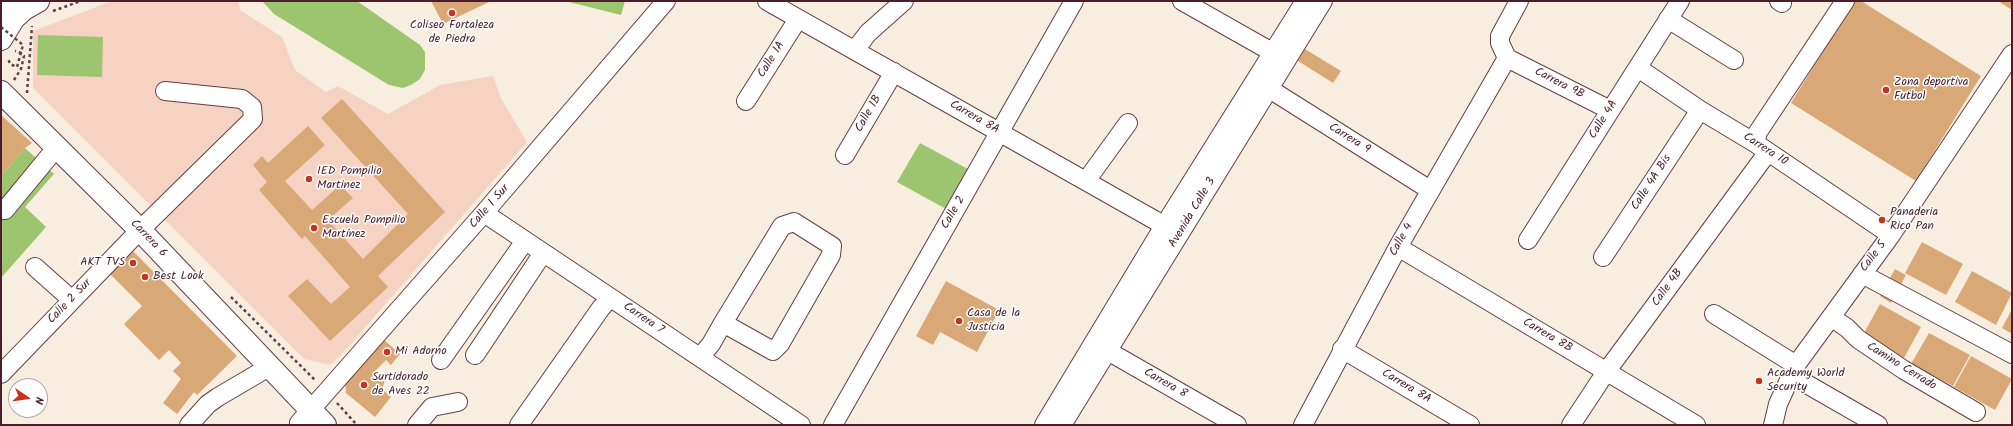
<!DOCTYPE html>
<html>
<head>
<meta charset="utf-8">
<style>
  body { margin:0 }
  #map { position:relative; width:2013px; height:426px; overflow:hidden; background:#f8eedf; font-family:Kalam,sans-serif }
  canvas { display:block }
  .frame { position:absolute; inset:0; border:2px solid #4a1f2b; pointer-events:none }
  .north { position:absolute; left:8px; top:378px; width:40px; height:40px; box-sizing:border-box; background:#fff; border:1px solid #b7a5aa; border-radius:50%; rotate:103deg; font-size:11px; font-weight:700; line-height:16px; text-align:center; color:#4a1f2b }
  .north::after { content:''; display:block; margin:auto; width:14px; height:18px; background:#c8321e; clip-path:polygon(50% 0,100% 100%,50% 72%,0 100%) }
</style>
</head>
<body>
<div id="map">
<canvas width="2013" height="426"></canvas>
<div class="frame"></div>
<div class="north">N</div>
</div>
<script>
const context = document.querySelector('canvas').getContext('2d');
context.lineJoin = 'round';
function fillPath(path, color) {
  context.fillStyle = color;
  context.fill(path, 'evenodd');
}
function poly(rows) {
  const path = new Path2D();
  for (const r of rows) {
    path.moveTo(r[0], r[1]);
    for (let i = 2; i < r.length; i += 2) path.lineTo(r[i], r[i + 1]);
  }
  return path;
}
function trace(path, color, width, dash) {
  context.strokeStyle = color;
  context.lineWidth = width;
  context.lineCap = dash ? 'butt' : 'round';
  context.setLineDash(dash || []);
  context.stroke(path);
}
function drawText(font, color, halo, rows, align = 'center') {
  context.font = font + ' Kalam,sans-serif';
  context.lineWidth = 3;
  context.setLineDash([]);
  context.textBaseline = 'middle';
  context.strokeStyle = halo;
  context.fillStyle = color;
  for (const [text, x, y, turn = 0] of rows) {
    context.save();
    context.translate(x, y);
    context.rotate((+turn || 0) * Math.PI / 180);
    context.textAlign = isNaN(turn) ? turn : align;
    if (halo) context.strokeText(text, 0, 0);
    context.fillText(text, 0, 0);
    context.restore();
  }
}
fillPath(poly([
  [112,1,238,1,240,10,282,37,295,70,326,92,338,86,388,114,440,85,493,76,501,98,527,142,341,355,330,365,304,359,33,88,33,31]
]), '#f5d2c2');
fillPath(poly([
  [262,1,357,1,420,45,425,52,425,70,420,79,411,85,403,88,389,85,274,14],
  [565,1,625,1,621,15],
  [38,35,103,37,102,77,37,75],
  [920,143,968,169,946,209,897,182],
  [25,148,54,174,25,207,46,227,1,278,1,176]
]), '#9dc570');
fillPath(poly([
  [431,1,491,1,443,24],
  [1854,1,1861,1,1981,76,1916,181,1791,103],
  [1998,1,2012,1,2012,10],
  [1305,49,1341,71,1333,83,1298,61],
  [342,99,445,212,378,276,388,287,330,341,288,296,307,279,331,304,350,287,305,236,302,239,259,190,267,182,253,165,262,156,268,163,308,126,325,145,285,181,312,210,340,185,353,198,328,220,363,259,408,214,321,118],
  [1,115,32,143,25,148,1,176],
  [1922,242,1963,264,1946,295,1905,273],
  [131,249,237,356,197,395,194,392,177,414,163,403,181,379,173,371,181,363,169,350,159,360,124,324,142,306,108,272],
  [1895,269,1906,275,1891,303,1880,296],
  [1972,271,2012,293,1996,325,1955,302],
  [946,281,999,310,977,352,940,332,933,345,916,336],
  [1880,304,1921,327,1904,358,1863,335],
  [2012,309,2012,334,2002,328],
  [1929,333,1970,355,1953,386,1911,364],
  [383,339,400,354,391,365,386,360,375,371,385,381,382,389,391,397,375,417,346,393,345,381],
  [1971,356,2012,379,1995,410,1954,387]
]), '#d9a877');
const minor = poly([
  [767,1,1174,231],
  [1182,1,1272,52],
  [1779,1,1782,3],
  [1668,19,1734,60],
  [855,50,868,33,904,1],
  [1507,58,1610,110],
  [1507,58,1500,43,1500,36,1519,1],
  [1638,68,1700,110,1755,143,1891,235],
  [1268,88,1430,190],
  [746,101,798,19],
  [1755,143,1758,132,1845,1],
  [845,155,894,72],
  [1086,181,1128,123],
  [1,210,5,210,56,148],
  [484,213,801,425],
  [1528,240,1680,1],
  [1398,247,1696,425],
  [1603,257,1700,110],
  [35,267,72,300],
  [1862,274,2012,354],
  [1714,314,1796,365],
  [1831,317,1847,328,1858,339,1904,370,1976,412],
  [1099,346,1237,425],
  [1342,349,1470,425],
  [475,355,543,253],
  [700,357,711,344,723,323,782,226,794,222,832,246,831,255,780,344,773,351,723,323],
  [441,360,525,241],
  [1,374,140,230,253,119,252,107,242,99,165,91],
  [1791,375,1878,425],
  [299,423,484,213,666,1],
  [189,425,208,404,218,397,269,367],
  [417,425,432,407,458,402],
  [519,425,601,308,610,298],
  [833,425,1074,1],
  [1044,425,1164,226,1305,1],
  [1062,425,1323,1],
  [1303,425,1398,247,1507,58],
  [1571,425,1606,372,1768,152],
  [1773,425,1778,404,1796,365,1891,235,2012,54]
]);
const major = poly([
  [1,6,31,1],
  [1,39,14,18,24,9,38,1],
  [1,92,140,230,325,425]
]);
trace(minor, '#643e46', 20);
trace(major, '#643e46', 24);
trace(poly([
  [53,11,81,1],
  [14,80,21,69,24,56,21,53,15,51],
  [27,93,32,26],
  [231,297,316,381],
  [337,403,357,425]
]), '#643e46', 2.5, [3, 3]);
trace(minor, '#fff', 18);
trace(major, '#fff', 22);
trace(poly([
  [1,27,23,45,17,67,10,64,8,58]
]), '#643e46', 2.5, [3, 3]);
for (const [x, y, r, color] of [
  [452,13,4,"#c8321e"],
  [1886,90,4,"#c8321e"],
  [309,179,4,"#c8321e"],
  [1882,220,4,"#c8321e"],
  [314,228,4,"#c8321e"],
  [133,263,4,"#c8321e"],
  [145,277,4,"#c8321e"],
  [959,321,4,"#c8321e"],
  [387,352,4,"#c8321e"],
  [1759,381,4,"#c8321e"],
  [364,385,4,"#c8321e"]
]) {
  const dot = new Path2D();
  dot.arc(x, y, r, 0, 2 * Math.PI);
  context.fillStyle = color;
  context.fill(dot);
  trace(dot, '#fff', 1.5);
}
drawText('12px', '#4a1f2b', '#fff', [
  ["Coliseo Fortaleza",452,26,"center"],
  ["de Piedra",452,40,"center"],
  ["Zona deportiva",1894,83],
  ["Futbol",1894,97],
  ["IED Pompilio",317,172],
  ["Martinez",317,186],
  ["Panaderia",1890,213],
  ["Rico Pan",1890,227],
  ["Escuela Pompilio",322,221],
  ["Martínez",322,235],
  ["AKT TVS",125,263,"right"],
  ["Best Look",153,277],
  ["Casa de la",967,314],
  ["Justicia",967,328],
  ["Mi Adorno",395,352],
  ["Academy World",1767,374],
  ["Security",1767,388],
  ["Surtidorado",372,378],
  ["de Aves 22",372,392]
], 'left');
drawText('12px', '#4a1f2b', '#fff', [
  ["Calle 1A",772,60,-58],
  ["Carrera 9B",1559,84,27],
  ["Calle 1B",869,114,-60],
  ["Carrera 8A",974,118,30],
  ["Calle 4A",1604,120,-58],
  ["Carrera 9",1349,139,32],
  ["Carrera 10",1765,150,33],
  ["Calle 4A Bis",1652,183,-57],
  ["Calle 1 Sur",490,207,-49],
  ["Calle 2",954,213,-60],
  ["Avenida Calle 3",1193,213,-59],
  ["Carrera 6",148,239,46],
  ["Calle 4",1402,240,-61],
  ["Calle 5",1874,257,-53],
  ["Calle 4B",1668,288,-54],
  ["Calle 2 Sur",70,302,-46],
  ["Carrera 7",643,319,34],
  ["Carrera 8B",1547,336,31],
  ["Camino Cerrado",1901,367,32],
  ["Carrera 8",1165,384,30],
  ["Carrera 8A",1406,387,31]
]);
</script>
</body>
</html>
